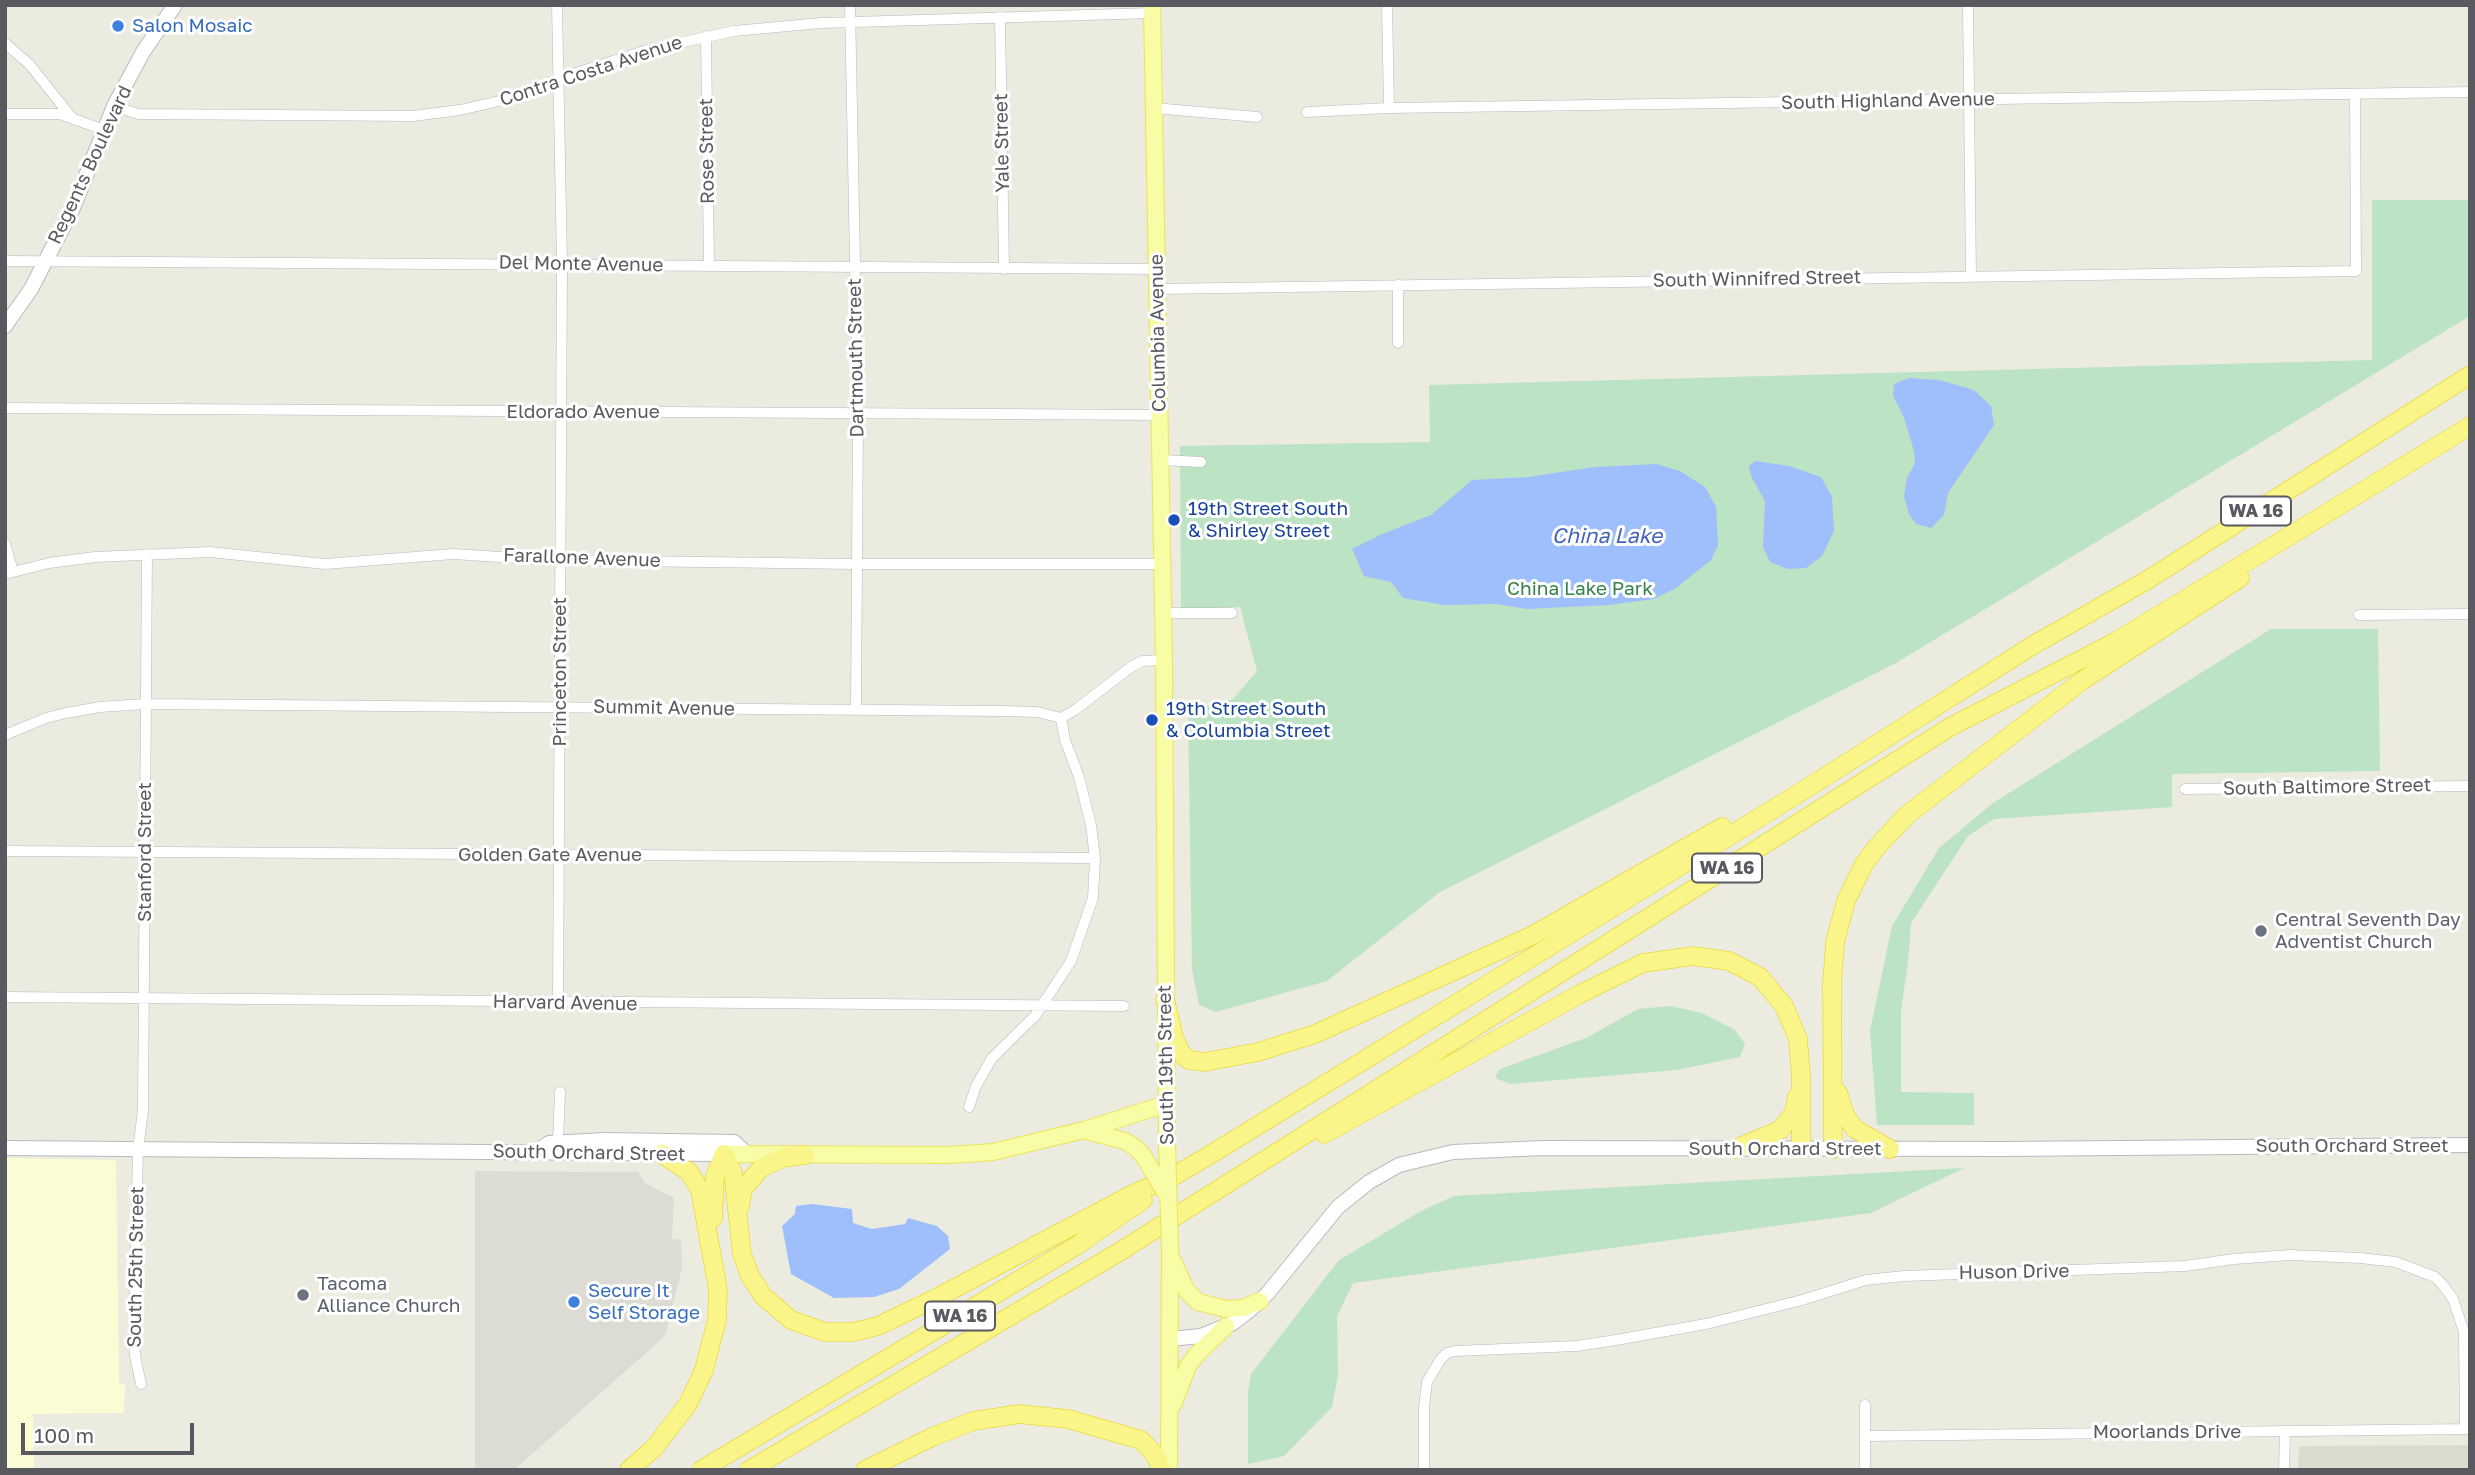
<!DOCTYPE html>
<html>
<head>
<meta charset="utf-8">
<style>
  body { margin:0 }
  #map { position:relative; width:2475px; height:1475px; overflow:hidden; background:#ebebe0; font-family:"Golos Text",sans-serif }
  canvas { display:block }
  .frame { position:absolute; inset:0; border:7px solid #595a60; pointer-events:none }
  .scale { position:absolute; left:21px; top:1423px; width:173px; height:32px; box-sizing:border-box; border:4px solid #595a60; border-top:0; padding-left:9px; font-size:21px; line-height:24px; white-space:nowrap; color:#595a60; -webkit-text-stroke:5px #fff; paint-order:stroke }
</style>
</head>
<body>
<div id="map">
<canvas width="2475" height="1475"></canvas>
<div class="frame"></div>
<div class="scale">100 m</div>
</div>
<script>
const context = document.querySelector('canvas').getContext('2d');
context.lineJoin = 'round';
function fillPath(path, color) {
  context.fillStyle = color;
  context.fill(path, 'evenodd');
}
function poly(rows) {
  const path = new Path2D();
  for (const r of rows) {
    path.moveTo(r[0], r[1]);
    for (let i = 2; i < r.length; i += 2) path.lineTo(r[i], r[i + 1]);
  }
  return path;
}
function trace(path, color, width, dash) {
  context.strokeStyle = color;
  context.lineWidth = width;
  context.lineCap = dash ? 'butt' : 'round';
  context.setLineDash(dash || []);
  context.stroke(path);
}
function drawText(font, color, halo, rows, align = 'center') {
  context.font = font + ' "Golos Text",sans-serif';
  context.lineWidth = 6;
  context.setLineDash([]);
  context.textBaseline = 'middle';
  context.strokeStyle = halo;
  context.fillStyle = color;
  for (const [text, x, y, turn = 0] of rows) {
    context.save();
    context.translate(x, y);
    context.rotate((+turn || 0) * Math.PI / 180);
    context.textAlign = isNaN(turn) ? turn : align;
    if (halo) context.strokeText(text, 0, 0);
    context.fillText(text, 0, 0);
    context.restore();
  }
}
fillPath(poly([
  [5,1158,116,1160,119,1383,125,1384,124,1413,33,1414,34,1470,5,1470]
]), '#fcfcd4');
fillPath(poly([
  [475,1171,638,1172,645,1183,674,1198,672,1239,681,1240,682,1268,665,1336,514,1470,475,1470]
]), '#dddcd4');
fillPath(poly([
  [2470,1445,2470,1470,2298,1470,2299,1446]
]), '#dbdbce');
fillPath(poly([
  [2372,200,2470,200,2470,316,1896,663,1440,892,1327,981,1216,1012,1199,1005,1192,969,1188,711,1233,699,1257,671,1240,607,1181,609,1180,446,1430,442,1429,385,2372,360],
  [2271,629,2378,629,2380,771,2172,774,2172,807,1994,819,1968,836,1911,923,1908,962,1901,1011,1901,1092,1974,1093,1974,1125,1877,1125,1870,1031,1892,926,1939,848,1993,803],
  [1670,1006,1702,1013,1735,1030,1745,1044,1740,1057,1677,1070,1510,1084,1495,1078,1500,1069,1586,1038,1638,1009],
  [1964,1168,1871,1213,1353,1283,1337,1316,1338,1375,1332,1407,1284,1456,1248,1464,1248,1392,1251,1374,1339,1260,1421,1211,1454,1196]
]), '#bce3c4');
fillPath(poly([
  [1909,378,1939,380,1974,390,1991,406,1994,425,1948,493,1944,515,1931,528,1916,524,1909,514,1904,497,1907,478,1915,463,1914,451,1904,418,1893,395,1894,384],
  [1755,461,1789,466,1821,477,1832,497,1834,531,1822,556,1806,568,1788,569,1770,562,1763,547,1765,501,1751,476,1749,466],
  [1657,464,1680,471,1705,487,1716,507,1718,545,1711,560,1676,588,1654,599,1609,605,1527,609,1496,604,1444,605,1403,598,1391,582,1364,576,1352,549,1382,534,1431,515,1472,480,1528,477,1594,467],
  [812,1204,852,1209,853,1223,872,1229,905,1224,908,1218,937,1226,948,1236,950,1249,899,1289,874,1297,834,1298,791,1274,782,1226,795,1214,796,1206]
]), '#9fbffc');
const street = poly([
  [557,5,562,264,558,1003],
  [850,5,858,415,856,710],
  [1387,5,1389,108],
  [1968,5,1971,277],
  [1000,17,1004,269],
  [706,36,709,266],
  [5,43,30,65,72,118],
  [114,106,138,114,413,116,460,110,508,99,576,73,647,50,734,31,821,23,1152,13],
  [1154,108,1257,117],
  [1307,112,1389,108,2470,92],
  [5,114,60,114,104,130],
  [5,261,1157,269],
  [1157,289,2356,271,2355,94],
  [1398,343,1398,285],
  [5,408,1160,415],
  [1161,460,1201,462],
  [5,544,13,571],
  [5,574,49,563,95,557,210,552,325,564,453,554,548,560,856,564,1162,564],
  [1163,613,1232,613],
  [2359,615,2470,614],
  [5,735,46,718,66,713,100,707,145,704,1004,711,1037,712,1061,718,1075,710,1131,667,1142,661,1164,660],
  [2185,789,2470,786],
  [5,851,1095,858],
  [5,997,1124,1006],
  [969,1107,976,1086,992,1058,1035,1016,1071,961,1093,898,1095,858,1091,825,1079,777,1065,740,1061,718],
  [558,1142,560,1092],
  [141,1384,135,1356,134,1336,138,1149,143,1111,147,554],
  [1865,1436,2469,1429],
  [1424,1470,1424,1408,1427,1382,1440,1360,1447,1353,1455,1351,1577,1346,1610,1341,1706,1324,1802,1300,1866,1280,1904,1276,2185,1266,2234,1259,2290,1255,2360,1258,2396,1262,2435,1277,2443,1285,2453,1299,2464,1332,2465,1429],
  [1865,1470,1865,1405],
  [2284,1470,2285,1431]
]);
const secondary = poly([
  [5,326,31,289,73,208,114,106,143,52,175,5],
  [5,1148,724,1154],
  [542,1148,549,1143,605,1140,734,1142,747,1154],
  [1170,1339,1201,1336,1233,1323,1250,1310,1267,1294,1338,1207,1369,1182,1399,1165,1453,1152,1543,1148,2003,1149,2470,1145]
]);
const primary = poly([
  [1152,5,1164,660,1167,1144],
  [1086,1131,1125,1141,1136,1148,1144,1157],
  [724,1154,948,1155,993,1152,1084,1130,1166,1104],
  [1173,1261,1186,1290,1198,1302,1226,1309,1243,1308,1260,1301],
  [1173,1405,1188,1366,1197,1354,1226,1326],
  [1169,1470,1170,1252]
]);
const highway = poly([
  [2030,647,2149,579,2470,375],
  [1165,999,1174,1037,1181,1053,1189,1060,1205,1062,1258,1052,1315,1034,1531,936,1722,827],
  [1838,1093,1845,1115,1855,1129,1890,1149],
  [1324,1134,1580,994,1643,963,1693,956,1729,961,1760,977,1784,1006,1798,1039,1801,1076,1801,1149],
  [1735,1149,1780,1130,1794,1113,1797,1097],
  [1833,1149,1832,984,1835,942,1846,901,1864,864,1876,848,1907,815,2083,680,2240,578],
  [724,1154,733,1173,742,1254,750,1276,763,1296,791,1320,825,1332,853,1332,878,1326,940,1296,1135,1193,1174,1176,1213,1153,1801,792,2038,642],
  [740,1206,743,1189,761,1168,782,1158,805,1155],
  [713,1218,715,1176,724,1154],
  [1116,1254,1950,727,2115,642,2470,426],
  [629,1470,654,1448,688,1404,704,1370,717,1320,718,1290,700,1190,689,1172,662,1154],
  [701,1470,1076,1246,1143,1200],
  [749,1470,1126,1248],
  [865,1470,932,1437,973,1421,1019,1414,1068,1419,1141,1440,1155,1455,1162,1470]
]);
trace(street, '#b8b8be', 11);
trace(secondary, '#b9bac1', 16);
trace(primary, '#ede357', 18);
trace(highway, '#e5cf07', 19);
trace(street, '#fff', 10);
trace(secondary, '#fff', 14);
trace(primary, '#f8fca4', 16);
trace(highway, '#f9f589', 18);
const primaryBridge = poly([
  [1167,1144,1170,1252],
  [1144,1157,1166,1194]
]);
trace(primaryBridge, '#ede357', 18, []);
trace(primaryBridge, '#f8fca4', 16);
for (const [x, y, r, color] of [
  [118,26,7,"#3f7fe0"],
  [1174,520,7,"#1a4fb4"],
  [1152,720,7,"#1a4fb4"],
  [2261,931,7,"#6b7280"],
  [303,1295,7,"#6b7280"],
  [574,1302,7,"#3f7fe0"]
]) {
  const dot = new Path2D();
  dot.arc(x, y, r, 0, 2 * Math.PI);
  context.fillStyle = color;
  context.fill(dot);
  trace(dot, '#fff', 2.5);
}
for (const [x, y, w] of [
  [2256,511,70],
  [1727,868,70],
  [960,1316,70]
]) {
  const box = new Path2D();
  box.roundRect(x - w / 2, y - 14.5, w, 29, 5);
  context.fillStyle = '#fff';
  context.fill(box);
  trace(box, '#595a60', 2);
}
drawText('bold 18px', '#595a60', null, [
  ["WA 16",2256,511],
  ["WA 16",1727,868],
  ["WA 16",960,1316]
]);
drawText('19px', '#366cbe', '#fff', [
  ["Salon Mosaic",132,26],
  ["Secure It",588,1291],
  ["Self Storage",588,1313]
], 'left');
drawText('19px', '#595a60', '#fff', [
  ["Contra Costa Avenue",591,71,-18],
  ["South Highland Avenue",1888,101,-1],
  ["Yale Street",1002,143,-91],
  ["Rose Street",707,151,-91],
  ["Regents Boulevard",90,165,-65],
  ["Del Monte Avenue",581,264,1],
  ["South Winnifred Street",1757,279,-1],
  ["Columbia Avenue",1158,333,-91],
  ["Dartmouth Street",856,358,-91],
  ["Eldorado Avenue",583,412],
  ["Farallone Avenue",582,558,2],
  ["Princeton Street",560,672,-90],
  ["Summit Avenue",664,708,1],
  ["South Baltimore Street",2327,787,-1],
  ["Stanford Street",145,852,-90],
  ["Golden Gate Avenue",550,855],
  ["Harvard Avenue",565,1003,1],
  ["South 19th Street",1166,1065,-91],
  ["South Orchard Street",2352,1146],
  ["South Orchard Street",1785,1149],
  ["South Orchard Street",589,1153,1],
  ["South 25th Street",136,1267,-89],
  ["Huson Drive",2014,1272,-1],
  ["Moorlands Drive",2167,1432]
]);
drawText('19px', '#164399', '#fff', [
  ["19th Street South",1188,509],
  ["& Shirley Street",1188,531],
  ["19th Street South",1166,709],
  ["& Columbia Street",1166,731]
], 'left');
drawText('19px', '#36824a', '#fff', [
  ["China Lake Park",1580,589]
]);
drawText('19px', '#5b616d', '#fff', [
  ["Central Seventh Day",2275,920],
  ["Adventist Church",2275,942],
  ["Tacoma",317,1284],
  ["Alliance Church",317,1306]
], 'left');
drawText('italic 21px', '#4365be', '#fff', [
  ["China Lake",1607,536]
]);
</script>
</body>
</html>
